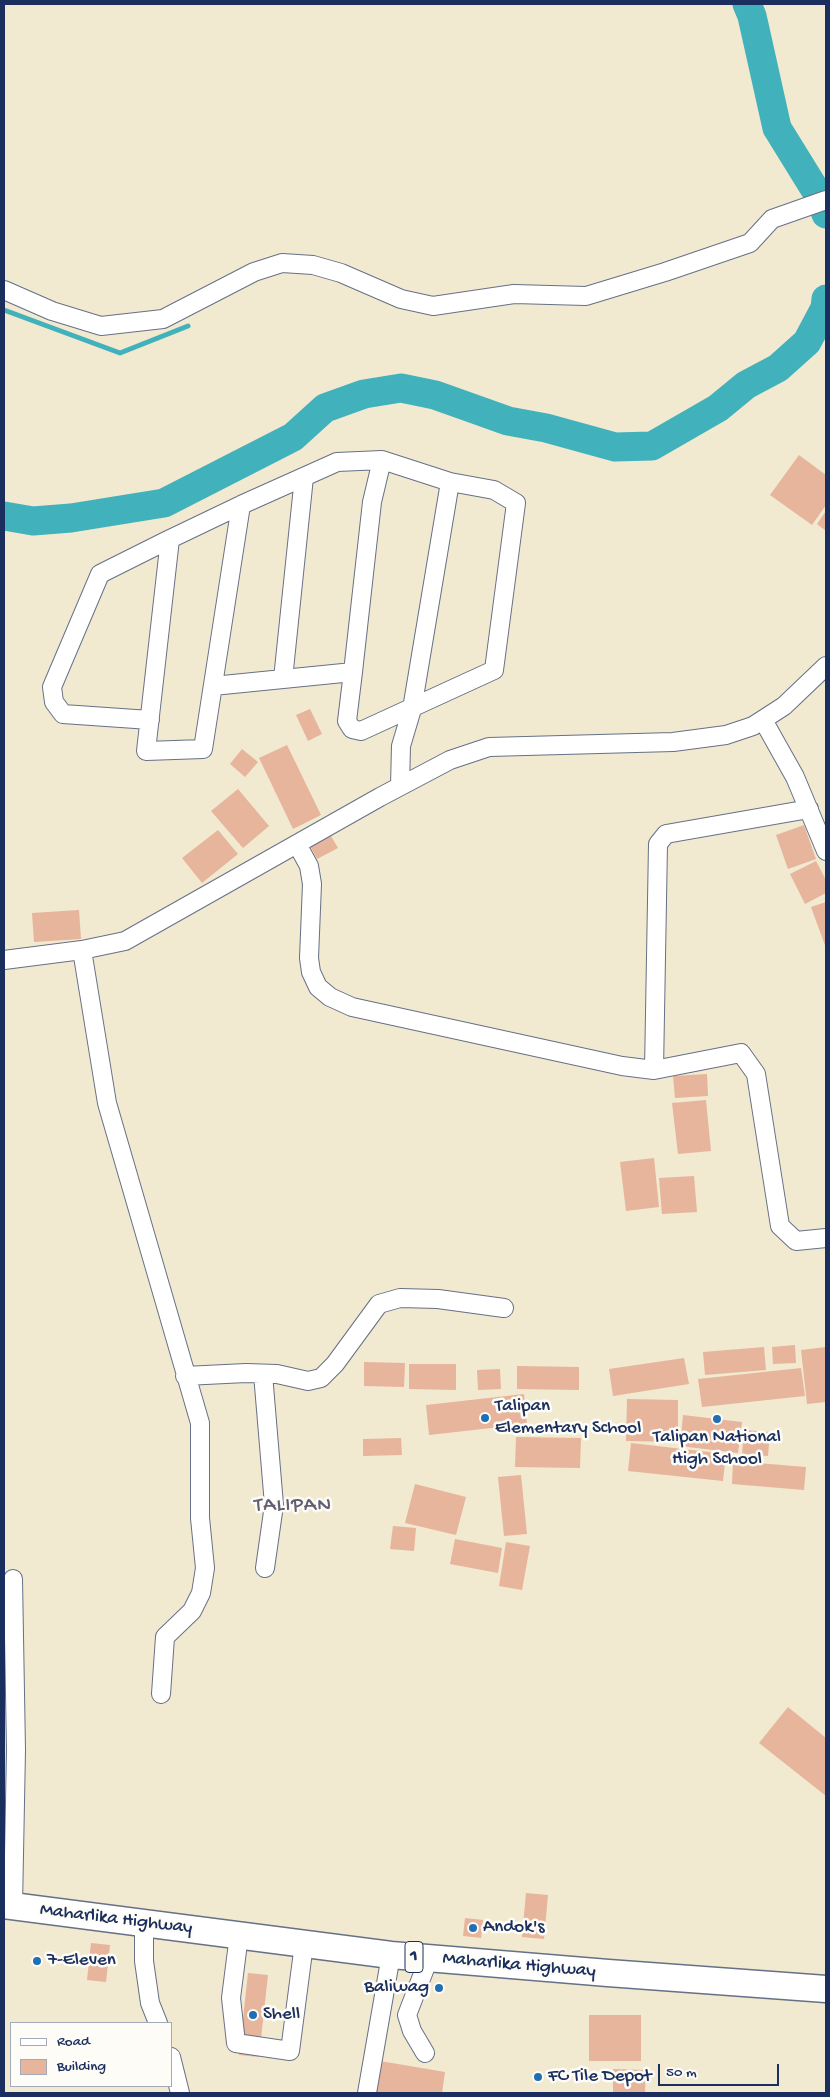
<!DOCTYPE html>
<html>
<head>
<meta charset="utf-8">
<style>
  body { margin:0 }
  #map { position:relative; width:830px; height:2097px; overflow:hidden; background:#f1e9d0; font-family:"Gochi Hand",sans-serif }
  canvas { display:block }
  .frame { position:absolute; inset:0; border:5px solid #1b2f5e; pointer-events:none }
  .legend { position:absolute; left:10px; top:2022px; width:162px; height:65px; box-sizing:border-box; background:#fdfcf7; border:1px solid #a3aaba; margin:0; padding:6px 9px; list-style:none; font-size:15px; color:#1b2f5e }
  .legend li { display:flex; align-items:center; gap:10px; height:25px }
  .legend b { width:25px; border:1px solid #a3aaba }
  .scale { position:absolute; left:658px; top:2064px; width:121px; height:22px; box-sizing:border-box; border:2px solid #1b2f5e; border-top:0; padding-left:6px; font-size:15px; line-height:18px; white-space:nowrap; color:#1b2f5e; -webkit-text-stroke:4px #fdfcf7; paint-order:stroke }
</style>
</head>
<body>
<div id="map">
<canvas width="830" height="2097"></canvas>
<div class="frame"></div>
<ul class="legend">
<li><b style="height:6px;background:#fff"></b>Road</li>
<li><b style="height:14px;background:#e7b49c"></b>Building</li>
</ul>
<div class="scale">50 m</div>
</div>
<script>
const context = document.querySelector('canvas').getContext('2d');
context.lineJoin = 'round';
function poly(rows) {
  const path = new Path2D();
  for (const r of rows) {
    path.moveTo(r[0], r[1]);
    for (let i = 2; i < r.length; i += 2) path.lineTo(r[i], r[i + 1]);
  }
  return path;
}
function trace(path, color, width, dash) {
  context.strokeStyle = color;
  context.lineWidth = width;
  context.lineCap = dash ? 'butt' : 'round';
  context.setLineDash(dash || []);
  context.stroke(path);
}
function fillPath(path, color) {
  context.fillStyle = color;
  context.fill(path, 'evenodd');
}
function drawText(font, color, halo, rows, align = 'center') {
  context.font = font + ' "Gochi Hand",sans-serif';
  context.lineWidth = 5;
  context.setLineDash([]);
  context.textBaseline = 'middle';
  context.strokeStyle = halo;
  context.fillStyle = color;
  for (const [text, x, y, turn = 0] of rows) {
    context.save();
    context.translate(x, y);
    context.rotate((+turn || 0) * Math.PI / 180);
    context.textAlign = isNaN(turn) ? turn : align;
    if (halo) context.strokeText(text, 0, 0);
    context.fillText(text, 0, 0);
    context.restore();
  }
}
trace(poly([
  [4,310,120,353,188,326]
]), '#41b1bb', 5);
trace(poly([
  [747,4,752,16,777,128,819,196,826,214],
  [4,516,33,521,71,518,164,503,293,437,325,408,364,394,401,388,435,395,508,421,546,428,615,447,652,446,718,408,746,385,778,368,807,342,825,308,826,299]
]), '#41b1bb', 29);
fillPath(poly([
  [799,455,826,475,826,505,812,525,770,495],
  [826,511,826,531,817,524],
  [310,709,322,734,308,741,296,715],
  [287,745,321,815,293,829,259,758],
  [242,749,258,762,245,777,230,764],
  [238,789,269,826,243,848,211,811],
  [804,825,816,859,788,869,776,835],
  [218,830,238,854,202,883,182,858],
  [328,831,338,848,317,859,308,842],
  [816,861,826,880,826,893,805,904,790,874],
  [826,902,826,948,811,907],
  [79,910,81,939,34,942,32,913],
  [707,1074,708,1096,675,1098,673,1076],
  [706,1100,711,1151,678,1154,672,1103],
  [654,1158,659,1207,626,1211,620,1162],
  [694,1176,697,1212,662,1214,659,1178],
  [795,1345,796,1363,773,1364,772,1347],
  [764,1347,766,1370,705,1375,703,1352],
  [826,1347,826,1402,807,1404,801,1350],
  [684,1358,689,1384,613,1396,609,1369],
  [364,1362,405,1363,404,1387,364,1386],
  [409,1364,456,1364,456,1390,409,1389],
  [517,1366,579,1367,579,1390,517,1389],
  [801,1368,805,1396,702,1407,698,1379],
  [500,1369,501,1389,478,1390,477,1370],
  [524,1394,527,1424,429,1435,426,1405],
  [627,1399,678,1400,678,1442,626,1441],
  [683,1415,742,1422,738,1453,680,1446],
  [744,1430,770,1432,768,1456,742,1454],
  [516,1437,581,1438,580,1468,515,1467],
  [401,1438,402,1455,363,1456,363,1439],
  [631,1443,726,1454,723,1481,628,1471],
  [733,1461,806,1467,804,1490,732,1484],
  [521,1475,527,1534,504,1536,498,1477],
  [415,1484,466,1497,456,1535,405,1523],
  [393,1526,416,1528,414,1551,390,1549],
  [455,1539,502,1548,498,1573,450,1564],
  [506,1542,530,1546,522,1590,499,1586],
  [788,1707,826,1738,826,1796,759,1743],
  [526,1893,548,1895,544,1939,522,1937],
  [465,1918,483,1920,481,1938,463,1936],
  [91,1943,110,1945,106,1982,87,1980],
  [248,1973,268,1975,259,2057,239,2055],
  [589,2015,641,2015,641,2061,589,2061],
  [380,2061,445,2072,442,2093,375,2093],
  [613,2069,646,2070,645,2093,613,2093]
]), '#e7b49c');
const minor = poly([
  [4,290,52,311,101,326,163,319,254,272,282,263,313,265,341,273,401,299,433,306,514,294,586,296,665,272,750,243,772,219,826,200],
  [241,505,203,749,146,751,170,539,241,505,337,462,382,460,450,482,494,490,516,503,494,670,361,731,352,729,347,721,353,672,372,502,382,460],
  [283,679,304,477],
  [213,686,353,672],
  [150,720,63,714,54,702,52,687,100,574,170,539],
  [763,720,795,777,826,851],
  [400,786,401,746,412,709,450,482],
  [297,844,309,866,312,884,309,958,311,972,318,987,330,997,352,1007,622,1066,654,1070,658,844,666,834,809,809],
  [82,950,107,1103,200,1423,200,1518,205,1568,201,1593,192,1611,165,1637,161,1694],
  [4,960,82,950,125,941,380,797,450,760,489,747,673,742,726,735,753,726,784,706,826,666],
  [654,1070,741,1053,756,1074,780,1226,796,1241,826,1238],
  [263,1374,274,1505,265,1568],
  [185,1376,246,1373,277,1374,308,1381,321,1378,335,1364,379,1304,400,1298,438,1299,504,1308],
  [13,1579,16,1750,13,1906],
  [144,1923,144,1961,150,2003,158,2023],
  [239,1935,231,1998,236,2043,290,2051,304,1944],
  [425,2053,412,2031,407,2015,429,1958],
  [171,2057,180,2093],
  [367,2093,391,1955]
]);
const highway = poly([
  [4,1905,391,1955,608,1973,826,1989]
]);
trace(minor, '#667086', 20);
trace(highway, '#667086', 29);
trace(minor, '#fff', 18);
trace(highway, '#fff', 26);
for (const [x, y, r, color] of [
  [485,1418,5,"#1f6fb2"],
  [717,1419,5,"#1f6fb2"],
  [473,1928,5,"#1f6fb2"],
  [37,1961,5,"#1f6fb2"],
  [439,1988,5,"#1f6fb2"],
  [253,2015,5,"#1f6fb2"],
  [538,2077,5,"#1f6fb2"]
]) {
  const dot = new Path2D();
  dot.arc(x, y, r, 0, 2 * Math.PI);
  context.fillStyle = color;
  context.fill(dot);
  trace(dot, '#fdfcf7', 2);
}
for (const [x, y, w] of [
  [414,1957,18]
]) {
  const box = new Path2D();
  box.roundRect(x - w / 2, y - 15.5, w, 31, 4);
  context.fillStyle = '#fdfcf7';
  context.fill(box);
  trace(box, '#1b2f5e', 1);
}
drawText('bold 18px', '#1b2f5e', null, [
  ["1",414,1957]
]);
drawText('19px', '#1b2f5e', '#fdfcf7', [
  ["Talipan",495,1407],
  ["Elementary School",495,1429],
  ["Talipan National",717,1438,"center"],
  ["High School",717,1460,"center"],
  ["Andok's",483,1928],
  ["7-Eleven",47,1961],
  ["Baliwag",429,1988,"right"],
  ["Shell",263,2015],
  ["FC Tile Depot",548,2077]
], 'left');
drawText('19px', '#1b2f5e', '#fdfcf7', [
  ["Maharlika Highway",116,1920,7],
  ["Maharlika Highway",519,1966,5]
]);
context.letterSpacing = '1px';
drawText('21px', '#625e74', '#fdfcf7', [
  ["TALIPAN",293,1507]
]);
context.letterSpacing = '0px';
</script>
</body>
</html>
